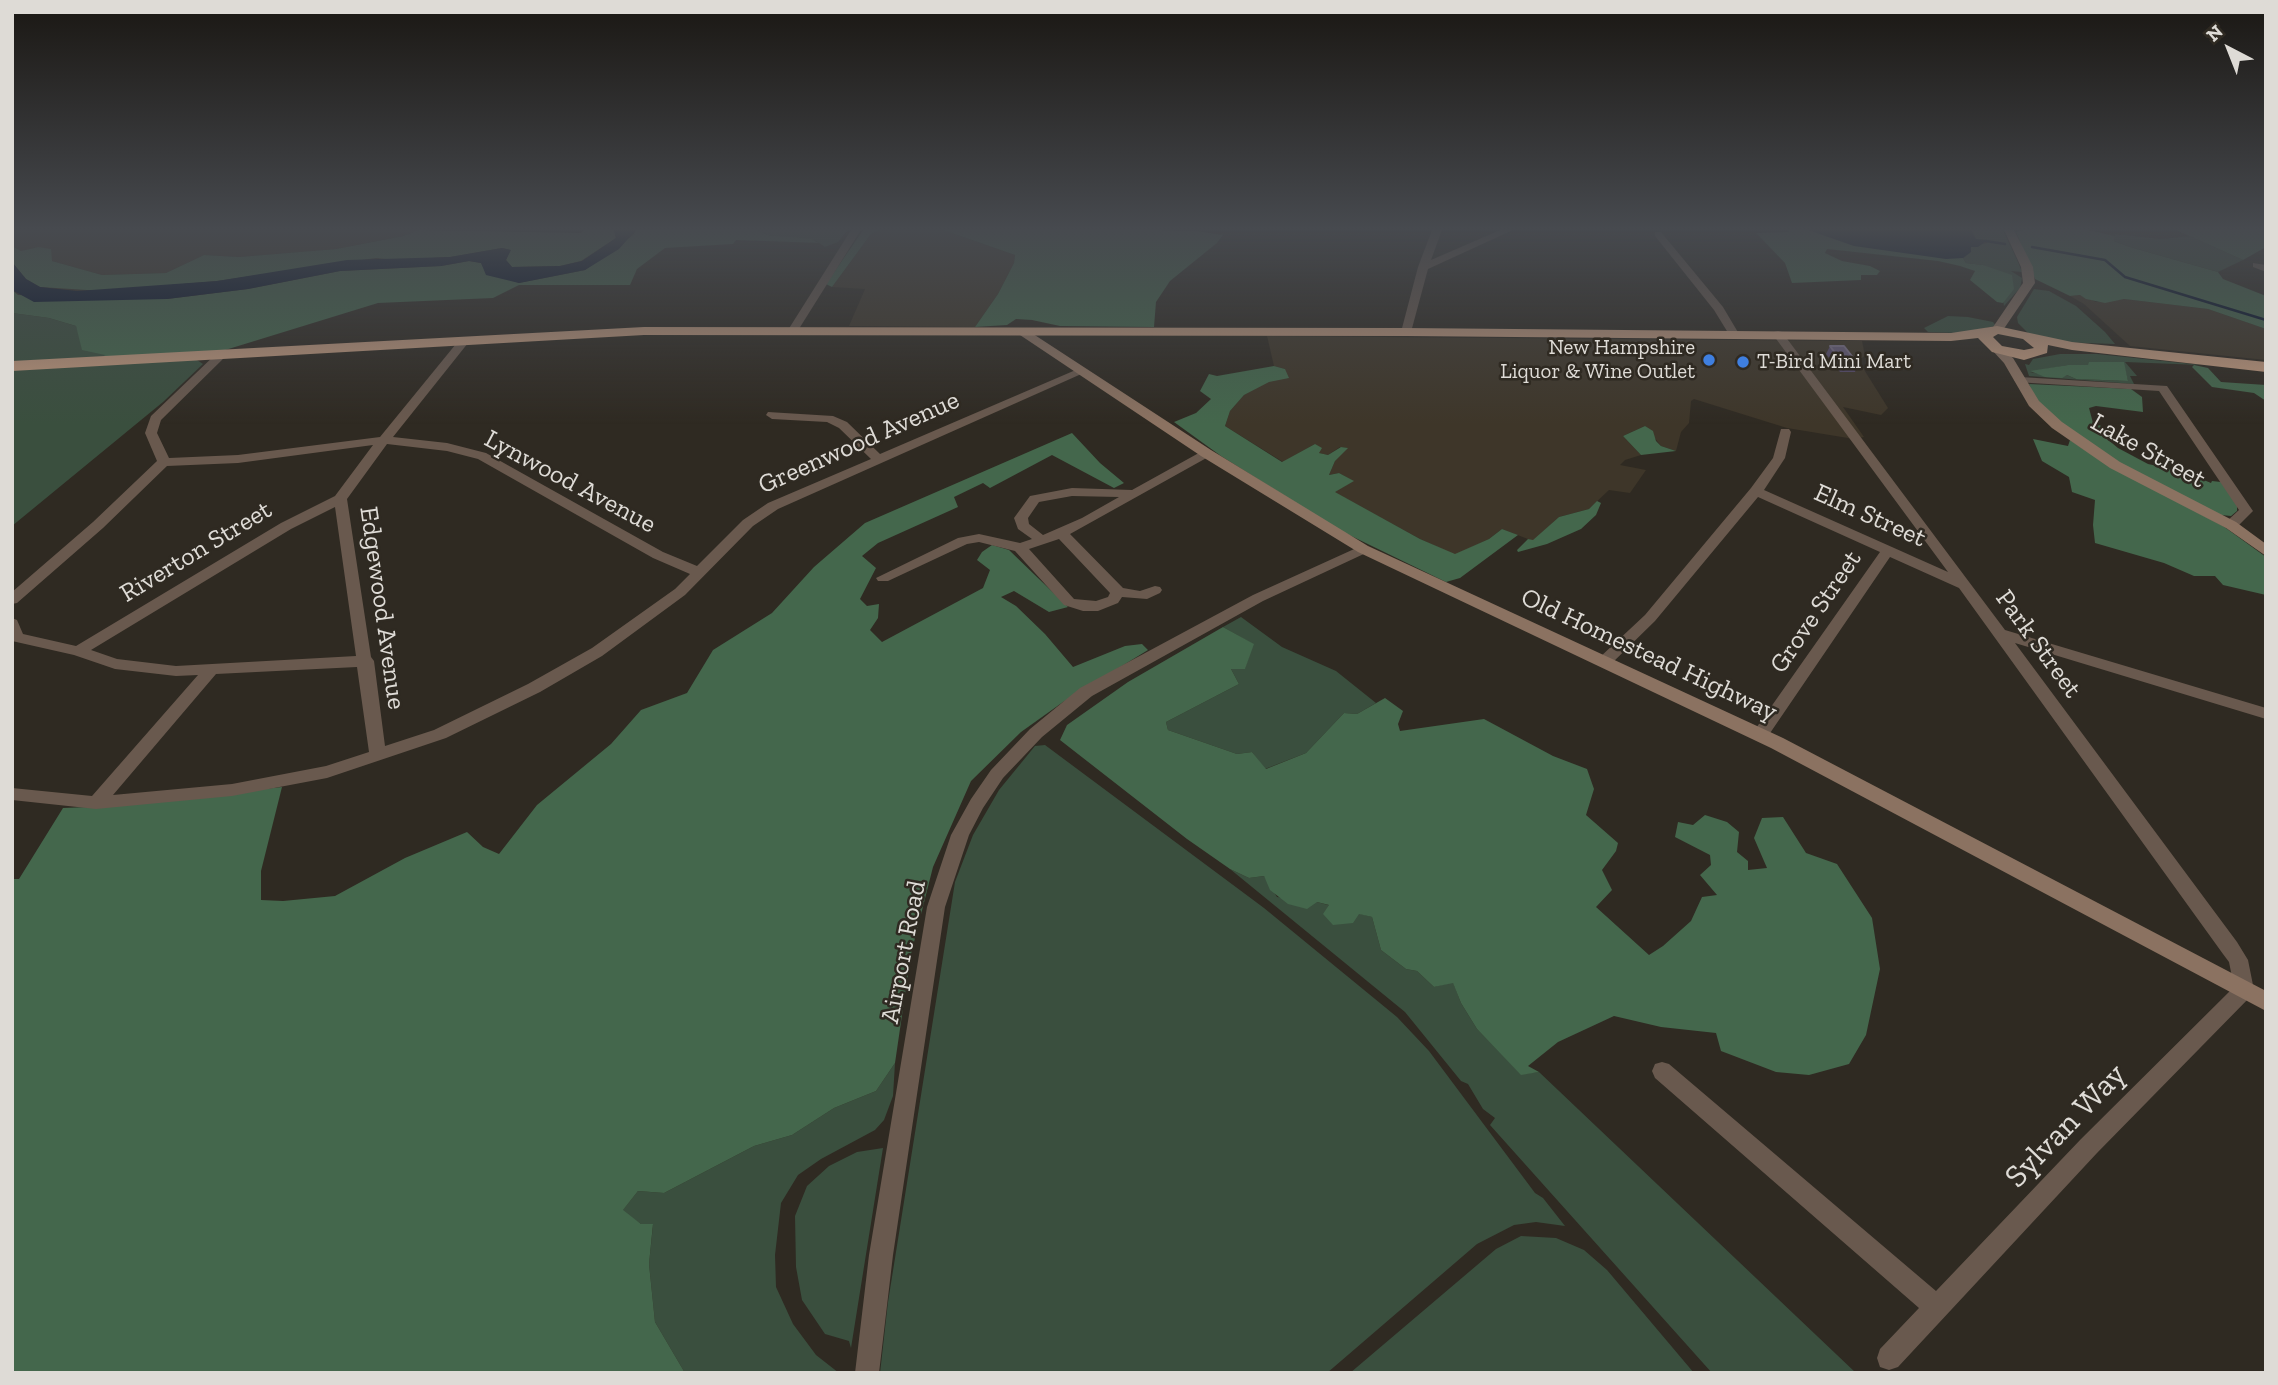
<!DOCTYPE html>
<html>
<head>
<meta charset="utf-8">
<style>
  body { margin:0 }
  #map { position:relative; width:2278px; height:1385px; overflow:hidden; background:#2f2a22; font-family:"Zilla Slab",serif }
  canvas { display:block }
  .frame { position:absolute; inset:0; border:14px solid #dedbd6; pointer-events:none }
  .north { position:absolute; left:2194px; top:14px; width:70px; height:70px; -webkit-text-stroke:5px #2f2a22; paint-order:stroke; rotate:318deg; font-size:19px; font-weight:700; line-height:28px; text-align:center; color:#dedbd6 }
  .north::after { content:''; display:block; margin:auto; width:24px; height:32px; background:#dedbd6; clip-path:polygon(50% 0,100% 100%,50% 72%,0 100%) }
</style>
</head>
<body>
<div id="map">
<canvas width="2278" height="1385"></canvas>
<div class="frame"></div>
<div class="north">N</div>
</div>
<script>
const context = document.querySelector('canvas').getContext('2d');
context.lineJoin = 'round';
function fillPath(path, color) {
  context.fillStyle = color;
  context.fill(path, 'evenodd');
}
function poly(rows) {
  const path = new Path2D();
  for (const r of rows) {
    path.moveTo(r[0], r[1]);
    for (let i = 2; i < r.length; i += 2) path.lineTo(r[i], r[i + 1]);
  }
  return path;
}
function trace(path, color, width, dash) {
  context.strokeStyle = color;
  context.lineWidth = width;
  context.lineCap = dash ? 'butt' : 'round';
  context.setLineDash(dash || []);
  context.stroke(path);
}
function drawText(font, color, halo, rows, align = 'center') {
  context.font = font + ' "Zilla Slab",serif';
  context.lineWidth = 5;
  context.setLineDash([]);
  context.textBaseline = 'middle';
  context.strokeStyle = halo;
  context.fillStyle = color;
  for (const [text, x, y, turn = 0] of rows) {
    context.save();
    context.translate(x, y);
    context.rotate((+turn || 0) * Math.PI / 180);
    context.textAlign = isNaN(turn) ? turn : align;
    if (halo) context.strokeText(text, 0, 0);
    context.fillText(text, 0, 0);
    context.restore();
  }
}
fillPath(poly([
  [12,230,419,230,403,236,336,249,239,257,204,255,166,273,102,275,52,261,38,247,21,251,12,246],
  [880,230,943,230,1015,255,1014,263,998,294,975,327,849,326,865,289,832,287,871,234],
  [2080,295,2096,302,2124,299,2208,309,2266,329,2266,360,2130,346,2084,304,2070,296],
  [1267,336,1862,341,1865,356,1858,360,1888,408,1881,415,1843,407,1864,437,1854,439,1787,428,1694,399,1691,401,1689,423,1681,432,1676,451,1661,446,1645,426,1623,436,1641,455,1625,460,1620,465,1646,470,1630,493,1609,490,1589,509,1559,517,1533,541,1502,529,1489,539,1455,555,1420,539,1334,492,1353,481,1339,473,1329,475,1335,461,1347,448,1340,447,1328,455,1318,453,1315,444,1283,462,1225,426,1230,411,1244,395,1285,369,1274,366]
]), '#3e3629');
fillPath(poly([
  [758,230,848,230,838,242,825,247,816,241,767,235],
  [1971,230,2003,230,2018,262,2022,272,2011,271,2022,278,2020,288,2004,306,2003,300,1983,265,1966,263,1963,258,1971,252,1970,247,1987,243,1987,240,1976,239],
  [2115,234,2161,239,2190,236,2243,260,2218,272,2130,247,2114,241],
  [2034,289,2049,291,2076,306,2105,332,2115,344,2058,342,2029,334,2018,323,2017,317],
  [12,313,49,318,76,326,80,336,197,360,203,364,163,402,12,526],
  [1948,316,1968,317,1993,322,1996,326,1960,333,1928,332,1924,328],
  [2060,354,2097,354,2201,365,2125,362,2137,376,2130,376,2134,384,2029,376,2025,364,2029,365,2033,359],
  [2089,362,2123,362,2128,381,2076,379,2067,375,2054,377,2030,372,2068,365,2089,365],
  [1241,617,1282,647,1336,671,1376,703,1357,714,1344,713,1306,753,1265,769,1252,752,1237,754,1168,730,1166,722,1239,684,1231,669,1245,668,1253,644,1223,627],
  [1045,745,1264,908,1397,1017,1429,1051,1535,1193,1543,1198,1565,1226,1536,1222,1514,1225,1477,1244,1327,1373,880,1373,888,1302,955,882,973,835,999,790,1035,746],
  [1230,869,1249,878,1264,876,1277,897,1317,902,1372,917,1381,950,1406,969,1417,971,1434,987,1453,982,1461,1003,1477,1029,1521,1074,1539,1072,1856,1373,1712,1373,1490,1125,1495,1118,1483,1109,1468,1084,1461,1081,1405,1012],
  [895,1063,893,1096,884,1120,875,1130,821,1159,798,1175,781,1203,775,1255,776,1287,793,1324,816,1355,839,1373,685,1373,655,1322,649,1264,653,1225,641,1224,622,1211,638,1191,664,1193,754,1146,792,1135,834,1108,876,1091],
  [883,1148,851,1348,849,1341,825,1334,802,1300,796,1267,795,1216,807,1186,829,1166,857,1152],
  [1521,1236,1556,1238,1584,1250,1607,1270,1694,1373,1350,1373,1496,1249]
]), '#3a4f3e');
fillPath(poly([
  [419,230,581,233,584,230,614,230,616,238,581,261,560,266,512,267,506,260,510,250,502,248,450,257,396,260,376,258,217,281,102,291,40,287,26,279,12,262,12,246,21,251,38,247,51,249,52,261,102,275,166,273,204,255,239,257,336,249,403,236],
  [636,230,758,230,767,235,811,239,819,243,736,240,733,244,665,248,637,269,630,285,519,285,493,298,378,303,222,351,102,358,105,355,82,350,76,326,49,318,12,313,12,290,18,295,167,299,248,289,340,271,441,266,469,261,481,263,485,270,519,283,585,270,633,235],
  [863,230,880,230,871,234,832,287,826,284],
  [943,230,1155,230,1196,231,1223,235,1217,243,1170,281,1156,302,1154,327,1060,326,1032,320,1016,319,1007,325,975,327,998,294,1014,263,1015,255],
  [1788,230,1971,230,1976,239,1988,240,1978,247,1970,247,1971,252,1963,258,1966,263,1983,265,2012,275,2014,289,2003,303,1997,302,1970,280,1975,271,1960,266,1938,261,1827,249,1825,253,1842,261,1870,266,1880,271,1877,275,1861,275,1861,280,1792,283,1785,263,1756,233,1789,232],
  [2023,230,2088,230,2115,236,2114,241,2130,247,2218,272,2223,279,2266,296,2266,329,2208,309,2124,299,2105,303,2086,299,2080,295,2070,296,2035,279,2016,232],
  [2176,230,2266,230,2266,247,2243,260],
  [2089,362,2124,362,2128,381,2076,379,2067,375,2062,378,2045,377,2030,371,2068,365,2088,365],
  [2194,365,2208,368,2221,382,2266,385,2266,401,2254,393,2212,387,2192,367],
  [1274,366,1285,369,1289,378,1269,382,1244,395,1230,411,1225,426,1282,462,1315,444,1322,448,1319,453,1328,455,1341,447,1348,448,1335,461,1329,475,1339,473,1354,481,1335,492,1420,539,1455,554,1489,539,1502,529,1518,535,1460,578,1446,582,1341,531,1221,456,1174,422,1196,413,1211,399,1200,391,1209,374,1217,376],
  [2029,384,2131,389,2142,397,2143,412,2096,406,2089,408,2093,423,2121,433,2107,439,2118,448,2148,464,2185,472,2211,483,2212,481,2221,482,2237,505,2237,511,2231,516,2221,515,2131,470,2062,425,2035,398],
  [1645,426,1653,431,1656,441,1661,446,1676,451,1641,455,1623,436],
  [1072,433,1100,463,1124,483,1114,488,1052,455,990,488,983,483,954,497,958,507,878,543,862,556,876,568,860,599,867,606,879,604,878,618,870,630,882,642,983,588,990,570,977,560,982,552,992,545,1009,550,1068,607,1049,612,1014,591,1001,597,1016,606,1045,634,1073,667,1125,646,1142,644,1148,650,1063,702,1021,732,971,781,933,867,911,954,895,1063,876,1091,834,1108,792,1135,754,1146,664,1193,638,1191,623,1210,641,1224,653,1224,649,1264,655,1322,685,1373,12,1373,12,879,19,879,63,808,115,806,282,787,261,871,261,900,283,901,335,896,405,858,467,832,483,847,499,854,537,805,611,744,641,710,687,693,713,650,772,613,814,567,865,523],
  [2033,439,2068,446,2070,440,2108,465,2223,526,2266,557,2266,595,2223,585,2215,576,2194,576,2164,563,2095,543,2093,525,2095,500,2072,492,2069,477,2042,461],
  [1597,501,1601,503,1596,515,1581,529,1547,544,1518,552,1517,550,1528,539,1533,540,1559,517,1589,509],
  [1223,627,1254,644,1245,669,1231,669,1239,684,1166,722,1168,730,1237,754,1252,752,1266,769,1306,753,1344,713,1357,714,1385,698,1403,711,1398,724,1400,731,1484,719,1553,756,1587,769,1594,789,1586,815,1618,843,1616,851,1602,870,1612,890,1596,907,1649,955,1663,946,1691,921,1702,897,1717,895,1700,875,1711,865,1710,855,1675,837,1678,822,1693,825,1705,815,1727,822,1739,832,1737,852,1748,861,1748,870,1767,868,1754,838,1762,818,1783,817,1806,853,1837,864,1872,918,1880,969,1866,1035,1849,1064,1809,1075,1776,1072,1721,1051,1716,1033,1661,1027,1614,1016,1558,1042,1528,1066,1539,1072,1521,1075,1477,1029,1461,1003,1453,983,1434,987,1417,971,1406,969,1381,950,1372,917,1359,914,1353,923,1333,925,1323,914,1329,905,1317,902,1307,909,1288,904,1270,890,1264,876,1249,878,1230,869,1187,839,1060,740,1067,725,1128,682]
]), '#44674c');
fillPath(poly([
  [614,230,636,230,619,249,585,270,519,283,486,275,481,263,469,261,441,266,340,271,248,289,167,299,34,302,12,290,12,262,26,279,40,287,77,291,217,281,347,260,450,257,502,248,511,250,506,260,512,267,560,266,582,261,616,238],
  [1808,230,1971,230,1976,239,1988,240,1978,247,1971,247,1971,252,1963,258,1946,259,1854,246]
]), '#000e29');
trace(poly([
  [1986,241,2005,244],
  [2032,247,2105,260,2125,277,2266,320]
]), '#000e29', 2.5);
fillPath(poly([
  [851,230,861,230,797,332,789,332,788,330,851,230],
  [1432,230,1442,230,1431,260,1500,230,1513,230,1428,269,1411,332,1402,334,1401,332,1418,267,1432,230],
  [1655,232,1661,232,1723,307,1739,334,1738,336,1730,336,1714,310,1655,236,1655,232],
  [2253,263,2266,265,2266,272,2253,267,2253,263],
  [1778,331,1782,332,2005,630,2266,708,2266,719,2015,643,2237,942,2248,960,2254,990,2251,996,2097,1153,1898,1367,1889,1370,1880,1367,1877,1358,1880,1349,1919,1308,1655,1078,1652,1071,1655,1064,1662,1062,1669,1064,1936,1291,2081,1139,2234,987,2229,962,2223,954,1959,588,1890,557,1766,739,1754,739,1752,735,1754,731,1880,552,1758,497,1655,621,1609,666,1599,666,1596,662,1599,658,1645,615,1751,488,1773,458,1781,429,1789,429,1791,432,1785,458,1764,490,1948,572,1774,336,1774,332,1778,331],
  [464,338,470,341,468,343,393,437,447,443,486,453,663,552,697,566,743,520,768,503,871,459,839,428,827,422,772,419,766,415,768,412,833,416,847,422,880,454,1078,369,1088,371,778,509,753,526,685,595,602,656,540,692,446,738,327,778,232,796,96,809,12,800,12,788,92,796,198,675,176,676,115,669,74,655,12,641,12,618,17,620,23,634,76,646,281,523,335,496,373,445,238,463,167,466,103,528,17,603,12,604,12,592,93,522,157,461,145,433,151,416,217,353,221,352,227,355,225,357,161,420,157,433,169,458,238,455,380,437,460,339,464,338],
  [387,444,447,451,478,459,653,558,690,574,675,589,592,648,528,684,434,730,385,746,374,661,371,657,347,499,387,444],
  [335,507,356,656,176,666,117,659,91,650,291,529,335,507],
  [357,667,369,752,326,766,232,784,113,795,216,674,357,667],
  [2020,377,2167,386,2253,511,2236,528,2226,528,2224,525,2226,522,2239,510,2159,391,2016,382,2014,380,2020,377],
  [1206,449,1212,453,1210,456,1070,534,1123,588,1140,591,1155,586,1160,587,1162,590,1160,593,1147,599,1122,597,1118,603,1098,611,1083,611,1064,605,1015,551,979,542,967,544,888,581,878,581,876,578,958,538,979,534,1020,543,1032,539,1018,529,1014,518,1030,496,1072,488,1132,490,1206,449],
  [1072,496,1119,497,1082,518,1043,535,1029,524,1028,518,1039,502,1072,496],
  [1059,539,1110,593,1108,597,1096,601,1074,599,1029,549,1059,539],
  [1363,545,1370,549,1368,552,1263,601,1092,696,1042,737,1003,778,983,808,969,835,945,907,893,1255,879,1373,855,1373,869,1255,927,907,951,835,971,799,991,770,1030,729,1080,688,1253,595,1363,545]
]), '#69594e');
fillPath(poly([
  [2004,230,2014,230,2033,267,2035,283,2001,333,1997,334,1991,330,2023,283,2021,267,2004,230],
  [1024,328,1211,450,1368,546,1783,738,2266,991,2266,1011,1771,748,1358,552,1201,456,1020,335,1018,332,1024,328],
  [1997,345,2013,358,2039,401,2062,422,2120,462,2236,522,2266,544,2266,556,2226,528,2110,468,2052,428,2029,406,2004,363,1991,349,1997,345]
]), '#8b7261');
fillPath(poly([
  [1997,326,2072,342,2266,362,2266,372,2072,350,2048,345,2047,353,2024,360,1992,352,1978,338,1951,341,1406,336,644,335,12,371,12,361,644,327,1406,328,1951,333,1997,326],
  [1998,334,2023,339,2034,348,2024,350,2002,346,1993,337,1998,334]
]), '#be977c');
fillPath(poly([
  [1830,346,1858,364,1855,372,1840,372,1826,354]
]), '#564a6a');
const building = poly([
  [1830,346,1844,346,1858,364,1843,364,1830,346]
]);
fillPath(building, '#655a76');
trace(building, '#786e85', 2);
const sky = context.createLinearGradient(0, 0, 0, 424);
sky.addColorStop(0, '#1a1713');
sky.addColorStop(0.54, '#474a4f');
sky.addColorStop(1, '#474a4f00');
context.fillStyle = sky;
context.fillRect(0, 0, 2278, 424);
for (const [x, y, r, color] of [
  [1709,360,7,"#3f7fe0"],
  [1743,362,7,"#3f7fe0"]
]) {
  const dot = new Path2D();
  dot.arc(x, y, r, 0, 2 * Math.PI);
  context.fillStyle = color;
  context.fill(dot);
  trace(dot, '#2f2a22', 2.5);
}
drawText('21px', '#dedbd6', '#2f2a22', [
  ["New Hampshire",1695,348],
  ["Liquor & Wine Outlet",1695,372],
  ["T-Bird Mini Mart",1757,362,"left"]
], 'right');
drawText('26px', '#dedbd6', '#2f2a22', [
  ["Greenwood Avenue",859,443,-24],
  ["Lake Street",2148,451,29],
  ["Lynwood Avenue",570,482,28],
  ["Elm Street",1870,516,24],
  ["Riverton Street",196,552,-31],
  ["Edgewood Avenue",382,608,82],
  ["Grove Street",1816,612,-56],
  ["Park Street",2038,644,54],
  ["Old Homestead Highway",1649,655,25],
  ["Airport Road",904,952,-79]
]);
drawText('32px', '#dedbd6', '#2f2a22', [
  ["Sylvan Way",2066,1126,-46]
]);
</script>
</body>
</html>
